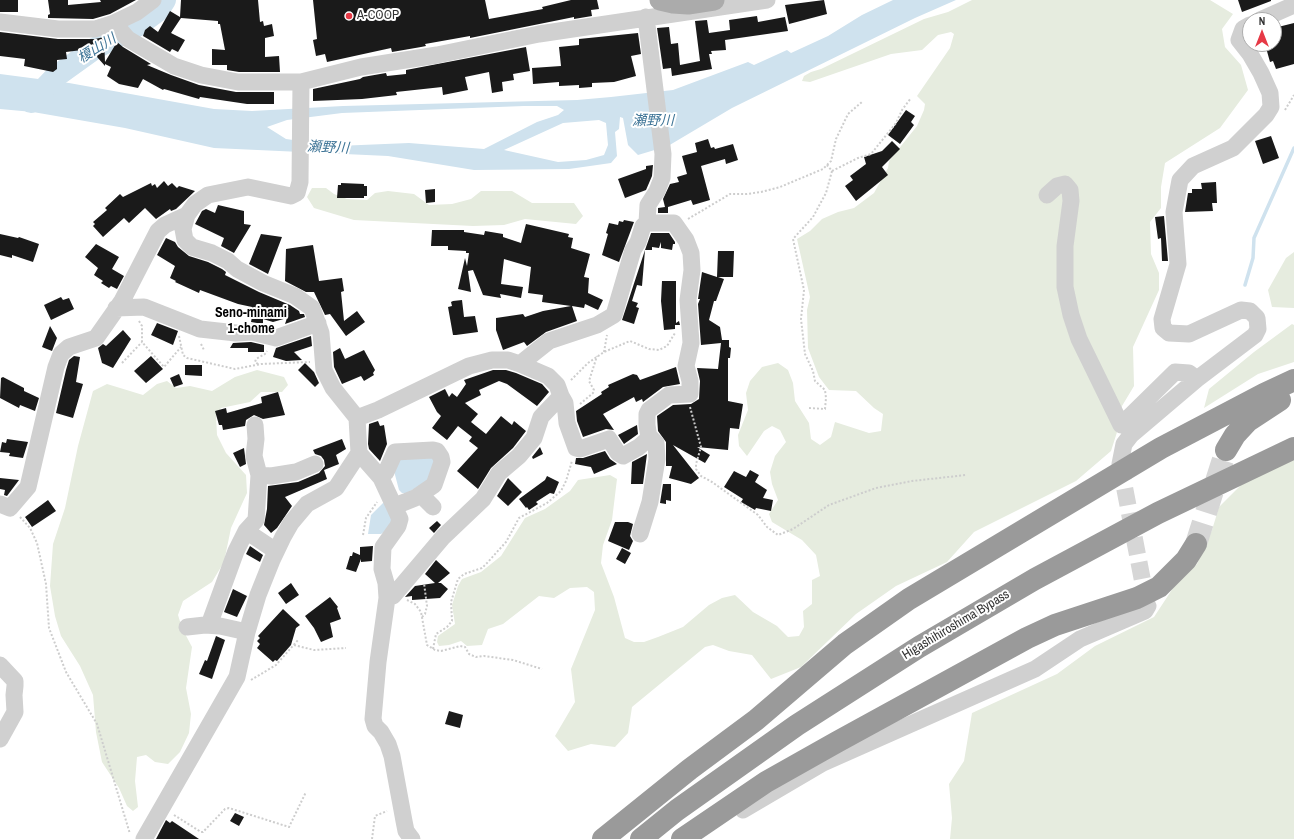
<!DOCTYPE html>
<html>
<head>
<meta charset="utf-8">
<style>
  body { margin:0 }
  #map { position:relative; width:1294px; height:839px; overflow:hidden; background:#fff; font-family:"Archivo Narrow",sans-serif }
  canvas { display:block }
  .north { position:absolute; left:1242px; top:12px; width:40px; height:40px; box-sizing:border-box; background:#fff; border:1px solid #adadad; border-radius:50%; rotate:0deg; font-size:11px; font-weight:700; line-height:16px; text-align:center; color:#333 }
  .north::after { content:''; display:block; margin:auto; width:14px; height:18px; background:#e63946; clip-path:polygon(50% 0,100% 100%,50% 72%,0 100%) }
</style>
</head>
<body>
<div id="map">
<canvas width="1294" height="839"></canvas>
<div class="north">N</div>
</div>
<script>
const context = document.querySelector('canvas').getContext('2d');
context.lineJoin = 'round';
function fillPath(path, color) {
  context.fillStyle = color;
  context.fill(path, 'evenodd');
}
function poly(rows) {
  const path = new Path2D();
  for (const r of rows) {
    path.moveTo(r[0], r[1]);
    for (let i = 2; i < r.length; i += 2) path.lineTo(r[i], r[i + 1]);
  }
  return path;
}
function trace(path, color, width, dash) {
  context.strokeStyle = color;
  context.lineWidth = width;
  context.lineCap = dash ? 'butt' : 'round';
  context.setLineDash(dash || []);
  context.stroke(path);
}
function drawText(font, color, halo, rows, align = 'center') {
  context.font = font + ' "Archivo Narrow","Noto Sans JP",sans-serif';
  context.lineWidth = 4;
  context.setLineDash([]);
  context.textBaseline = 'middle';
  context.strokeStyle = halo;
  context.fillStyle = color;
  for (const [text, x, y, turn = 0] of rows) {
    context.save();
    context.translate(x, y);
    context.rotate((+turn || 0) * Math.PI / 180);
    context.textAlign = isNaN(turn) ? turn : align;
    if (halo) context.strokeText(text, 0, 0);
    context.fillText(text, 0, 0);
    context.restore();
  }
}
fillPath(poly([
  [972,0,1210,0,1233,14,1222,29,1225,47,1241,65,1248,90,1220,128,1165,163,1161,187,1161,208,1150,222,1151,254,1159,273,1159,290,1133,347,1134,386,1122,406,1118,429,1111,451,1076,481,974,532,947,562,896,586,856,614,801,667,771,679,752,655,729,651,713,645,705,647,632,707,628,733,615,747,591,744,568,751,555,736,575,702,571,669,595,610,594,592,587,587,570,588,554,598,539,596,503,624,488,629,482,645,467,646,461,641,449,645,439,646,437,642,438,636,455,624,452,605,458,586,462,579,481,572,501,556,525,518,545,509,570,491,578,480,610,475,617,479,612,520,603,545,601,563,614,597,625,638,634,642,644,642,658,637,683,627,709,605,722,598,735,595,753,612,777,626,788,637,799,636,804,627,803,611,812,604,812,580,820,576,816,555,802,540,772,522,769,514,778,500,772,484,770,472,775,456,786,442,780,430,772,426,764,431,747,456,739,446,738,435,748,410,746,393,750,381,762,367,778,363,788,370,793,383,795,401,809,423,811,439,820,445,831,437,835,422,869,433,881,431,883,414,874,408,856,391,829,390,819,377,808,348,807,310,810,297,797,239,810,231,822,219,838,212,854,208,874,193,888,168,889,161,917,126,924,110,925,104,917,96,950,48,954,34,951,32,938,35,922,50,891,54,810,82,802,81,804,76,811,72,821,69,924,19,948,12],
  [312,188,326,188,334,194,347,199,367,200,375,193,388,191,414,194,429,205,452,204,471,199,481,191,512,191,532,203,574,203,583,216,576,224,525,219,504,225,473,226,354,220,314,208,307,197],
  [1294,252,1294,308,1272,307,1268,290,1286,258],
  [1292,324,1294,325,1294,362,1258,374,1204,408,1209,389,1254,352],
  [257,370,284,377,288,385,282,392,261,392,250,402,221,408,216,416,217,435,226,453,246,475,247,493,231,528,224,562,212,582,183,601,178,615,182,628,192,647,186,688,191,714,189,733,180,752,168,764,155,762,146,755,137,757,135,781,138,807,133,811,127,806,119,788,102,762,96,732,93,695,80,666,61,636,55,616,50,586,53,544,65,508,78,446,93,391,107,384,143,395,157,384,167,381,176,388,190,386,212,391,235,377],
  [1294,458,1294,839,950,839,952,818,949,784,964,761,972,713,1057,674,1095,646,1154,617,1177,582,1197,564,1212,530,1219,507,1249,477]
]), '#e6ecdf');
fillPath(poly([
  [893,0,956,0,915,18,732,108,668,146,638,155,628,145,623,118,620,117,619,129,615,132,617,156,611,163,569,169,474,170,388,156,214,148,125,128,33,112,0,109,0,74,69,83,214,109,252,111,343,106,577,100,611,97,673,90,748,62,754,65,787,50,791,53,828,36,862,15],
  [524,106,557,106,564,110,558,115,537,122,484,149,409,143,337,146,286,139,267,127,287,120,342,113],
  [599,120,606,123,608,145,604,155,586,160,558,162,504,150,563,123],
  [397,457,435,457,432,478,407,493,402,493,399,490,394,471],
  [384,502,393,518,387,530,381,534,368,534,371,515]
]), '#cfe2ee');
trace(poly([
  [1245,285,1253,258,1254,238,1294,148]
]), '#cfe2ee', 3.5);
trace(poly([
  [31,102,55,77,94,49,139,25,158,11,165,0]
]), '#cfe2ee', 22);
fillPath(poly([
  [0,0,18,0,18,12,0,12],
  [48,0,68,0,68,5,101,2,100,0,136,0,110,14,93,19,48,18,48,15,50,14],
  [181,0,258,0,260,22,263,21,264,26,272,24,274,36,265,38,265,57,279,56,280,72,239,72,227,70,227,65,212,65,212,49,225,50,220,24,218,24,218,21,181,18,171,33,185,40,178,52,172,49,170,52,143,36,145,30,150,26,158,32,170,11,180,17],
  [313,0,485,0,489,19,543,9,542,7,571,0,597,0,599,9,591,10,592,16,574,19,574,17,470,38,470,36,425,44,426,46,421,47,392,52,391,48,327,62,325,54,316,56,313,40,317,39],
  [824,0,827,14,789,24,785,5],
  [1238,0,1271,0,1271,1,1242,12],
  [757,16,758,22,785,17,788,31,725,40,726,50,711,51,712,54,709,54,712,69,672,76,671,68,663,69,657,28,669,27,671,44,678,43,680,65,700,61,695,21,707,20,709,33,730,30,729,20],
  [1294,23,1294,64,1276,69,1273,61,1270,62,1265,44,1274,44,1274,28],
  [0,32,58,39,95,39,104,37,105,62,117,42,123,47,151,64,147,65,171,75,199,85,236,92,274,92,274,104,247,104,200,97,199,99,164,89,163,90,143,79,138,88,119,84,107,76,111,67,105,64,105,66,90,49,66,52,67,59,57,60,57,69,53,72,24,66,25,59,0,56],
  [638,33,641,54,631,56,636,76,614,82,592,83,592,87,579,88,579,85,559,86,559,82,533,84,532,68,561,66,559,47,579,45,579,39],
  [526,47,530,71,513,74,514,80,502,82,503,91,492,93,489,72,465,77,468,90,443,95,442,87,396,92,397,95,362,99,313,101,313,89,360,79,363,77,386,73,387,76,406,74,406,70],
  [906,110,915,116,911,122,914,125,900,144,888,135],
  [1271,136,1279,158,1263,164,1255,141],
  [708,139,711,148,714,147,715,149,733,144,738,160,726,164,725,159,701,166,710,200,693,205,691,200,668,207,668,213,658,213,658,208,665,207,663,199,670,184,679,182,677,177,687,174,682,156,697,152,695,143],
  [892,141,900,149,882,167,888,175,856,201,845,186,853,180,850,176,866,164,864,157,882,151],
  [653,165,652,176,646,190,625,198,618,179,646,169,646,166],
  [164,181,168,186,172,183,177,188,179,186,195,191,176,209,171,211,170,209,156,219,145,208,129,223,124,218,103,237,93,226,95,224,93,222,107,210,105,208,120,194,123,197,151,183,152,186,155,184,157,188],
  [1216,182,1217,203,1212,203,1213,211,1185,212,1188,193,1192,193,1192,189,1202,189,1201,183],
  [341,183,364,184,364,186,367,186,367,196,364,196,364,198,337,198,338,185,341,185],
  [435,189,435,202,426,203,425,190],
  [218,205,244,211,244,224,251,225,234,253,221,246,224,238,195,224,202,211,206,209,215,213],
  [1164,216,1168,261,1162,261,1161,238,1158,239,1155,217],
  [624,220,634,222,619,262,602,255,608,234,606,233,609,223,618,225,619,221,623,222],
  [526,224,569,234,568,237,573,238,571,248,590,254,584,277,589,278,588,293,603,300,598,310,585,304,584,308,572,306,577,321,546,332,527,346,524,342,503,350,496,330,496,318,523,314,525,317,543,311,571,306,542,302,543,295,528,293,531,267,504,259,501,284,523,287,521,298,500,294,501,298,483,295,473,270,468,271,471,292,458,289,465,258,467,266,469,253,466,253,466,251,448,250,448,246,431,246,432,230,464,230,464,232,484,235,485,231,503,234,503,237,521,243],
  [651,233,669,233,675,242,675,244,673,244,672,250,661,248,661,242,659,248,652,247,652,250,645,250],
  [0,234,18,238,19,237,39,244,33,262,12,255,12,258,0,255],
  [261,234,282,237,268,274,249,264],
  [166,238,175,242,178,247,189,256,208,262,222,269,226,272,225,275,259,292,290,305,299,311,300,314,304,314,305,317,285,324,287,318,273,322,263,319,263,324,251,322,253,312,251,312,252,307,238,304,200,290,199,293,175,282,176,281,170,278,175,266,157,255],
  [96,244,119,257,112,269,124,276,117,289,111,286,109,288,101,283,103,281,94,275,98,268,85,257],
  [313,245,319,281,342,278,344,291,341,292,344,321,357,311,365,322,346,336,330,314,325,315,314,292,306,292,285,281,286,249],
  [645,250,642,286,637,285,632,301,638,303,636,307,639,308,634,324,622,320],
  [718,251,734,251,733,277,718,277,724,279,716,301,714,301,709,320,720,327,722,340,729,340,729,347,731,348,730,358,728,358,728,401,743,404,739,429,730,428,728,450,697,447,710,455,705,463,673,445,699,478,691,484,669,478,672,466,666,466,666,442,658,431,657,416,673,405,691,404,699,399,700,381,697,368,718,369,721,343,701,345,698,304,700,299,698,299,702,272,717,277],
  [662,281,676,281,676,323,679,321,680,325,675,325,675,329,664,330,661,301],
  [61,297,63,300,69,298,74,309,51,320,44,305],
  [462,300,464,317,475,316,478,332,456,335,453,335,448,307,452,306,451,302,453,301],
  [157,323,178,331,173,345,151,335],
  [50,326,57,338,52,351,42,347],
  [123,330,131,339,113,368,102,363,98,348,103,344,106,346],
  [311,336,312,346,294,352,302,360,286,361,273,357,276,348],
  [251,342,264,345,264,352,248,352,248,348,230,348,233,343],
  [340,348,345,359,364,350,375,370,373,373,374,375,364,381,361,376,342,384,334,367,333,352],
  [74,356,80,357,76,382,83,384,73,418,56,413,66,370,69,360],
  [151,356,163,369,146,383,134,371],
  [305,363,314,372,319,383,315,387,298,370],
  [185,365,202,365,202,376,185,375],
  [676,367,680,384,663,387,643,402,642,399,636,402,634,397,603,414,614,430,606,429,583,437,577,421,576,411,602,394,601,392,609,387,608,385,633,374,637,375,640,380],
  [493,370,506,370,516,373,542,384,549,392,537,406,507,384,499,381,479,390,481,395,465,403,478,414,471,422,486,434,501,416,512,425,514,421,526,431,513,448,491,468,478,489,457,471,478,448,469,441,472,437,458,426,447,440,432,428,441,416,437,412,429,397,445,389,449,397,452,393,457,397,466,384,464,380],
  [179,374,183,384,174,387,170,378],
  [3,377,24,388,24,391,39,398,35,411,20,405,19,408,0,398,1,378],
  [278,392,285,415,263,419,254,415,246,420,245,426,223,430,222,425,219,425,215,411,226,408,227,413,262,403,261,397],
  [378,421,380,426,384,425,387,444,380,461,369,449,368,444,369,424],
  [637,425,638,434,624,444,618,435],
  [7,439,28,442,23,458,9,456,10,453,0,452,2,442,6,443],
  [342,439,346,449,336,455,339,464,324,470,327,479,285,497,292,506,277,528,271,533,264,525,267,509,268,486,298,482,319,473,325,466,324,460,321,456,315,454,313,450],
  [540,447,543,454,533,459,532,457],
  [244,448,246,464,240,467,233,453],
  [605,451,610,459,617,464,594,474,591,467,575,464,576,458,583,458],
  [647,454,643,484,631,484,632,462],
  [750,470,759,475,755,482,767,490,763,498,773,500,771,511,756,508,755,510,741,502,743,499,724,487,734,471,746,477],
  [547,476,559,482,554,494,550,493,536,502,538,504,529,510,527,507,526,508,519,499,545,480],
  [0,478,19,480,7,496,4,495,5,490,0,489],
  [508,478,522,492,508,506,497,496],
  [663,484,671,484,671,501,666,500,666,504,660,503],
  [48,500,56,511,32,527,25,517],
  [437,521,441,525,434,533,429,528],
  [615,522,628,522,633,524,630,536,633,541,629,550,608,541],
  [250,546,263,555,260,562,246,554],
  [373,546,372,561,361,562,361,559,356,572,346,569,350,556,352,556,353,552,360,555,360,547],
  [622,548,631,553,625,564,616,559],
  [436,560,450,573,438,583,441,583,448,589,440,598,412,600,412,596,405,597,415,586,435,583,425,574],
  [291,583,299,595,286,604,278,593],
  [233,589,247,596,237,617,224,612],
  [330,597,338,607,337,608,341,619,330,623,333,637,321,642,314,628,305,616],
  [283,609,300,625,296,628,291,645,277,661,275,660,273,662,257,648,260,644,257,641,260,638,258,636],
  [216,636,225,640,212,679,199,674,205,660,207,661],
  [449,711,463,715,460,728,445,724],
  [235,813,244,817,239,826,230,821],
  [166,820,170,823,172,821,199,839,156,839]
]), '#1a1a1a');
trace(poly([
  [1120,464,1147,604]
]), '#d6d6d6', 17, [17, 8]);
trace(poly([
  [1196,544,1226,450]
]), '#d6d6d6', 22, [22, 11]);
trace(poly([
  [1285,110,1294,95],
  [832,171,858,158,871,154,896,123,902,110,911,98],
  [688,219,730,194,747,194,761,192,780,187,823,169,831,161,836,139,848,114,863,101],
  [139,321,142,326,142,342,164,367,181,347],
  [179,336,183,355,187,358,235,369,261,364,310,362],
  [201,344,204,350],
  [604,352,607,335],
  [122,363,142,342],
  [258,364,255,362,256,359,265,354,267,351],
  [571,380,588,363,604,352,630,341,649,349,659,350,667,346,675,333],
  [580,404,593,393,594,390,589,381,597,356],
  [690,407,701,447,696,464,696,469,701,476,712,482,758,515,767,527,778,535,793,529,829,505,876,488,912,481,966,475],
  [809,408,825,409,826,398,825,390,815,381,813,371,805,354,801,319,804,290,793,239,813,217,826,193,832,171,827,165],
  [20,517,30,528,37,543,46,584,49,628,66,672,97,724,130,834],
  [363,535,366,518,377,502],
  [407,600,415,604,421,612,427,645,435,650,441,651,460,646,465,647,469,654,476,657,484,656,513,660,542,669],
  [422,617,425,614,427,606,424,583],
  [294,645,314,650,346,648],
  [433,649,436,634,447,627,452,621,451,602,458,579,464,574,482,568,487,563,506,542,519,518,547,503,561,491,566,481,572,461],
  [251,680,276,665,298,640],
  [174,815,201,832,203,832,225,809,229,808,289,827,306,792],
  [372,839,375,816,387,811]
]), '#cdcdcd', 2, [2, 2]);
trace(poly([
  [1260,20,1294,5],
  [0,22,58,29,95,29,114,23,128,39,174,66,201,75,238,82,301,82,361,67,437,55,539,34,767,0],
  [114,23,137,12,153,0],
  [1047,195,1057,186,1065,184,1070,190,1071,201,1065,246,1065,287,1071,315,1079,339,1121,425,1175,372,1189,373,1197,379],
  [116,308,144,307,200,329,236,333,252,332,276,338,318,323],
  [520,364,549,341,597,325,614,315,633,250,638,242,643,226,647,223,648,205,657,191,662,178,663,154,646,17],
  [561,396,565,403,567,423,576,448,580,449,609,439,618,453,623,456,639,447,649,438,647,425,647,414,649,410,669,395,690,394,690,381,686,366,691,343,688,300,692,270,691,253,686,240,674,223,647,223],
  [357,418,378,410,469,366,492,360,508,360,520,364,548,376,557,385,561,396,541,417,534,438,519,456,499,473,483,499,443,537,393,596,387,598],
  [359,453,381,478,400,519,398,526,383,547,382,569,386,583,387,598,378,662,373,719,375,726,381,732,388,744,392,756,404,821,406,831,412,839],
  [1120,464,1124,444,1131,435,1197,379,1255,335,1258,329,1257,318,1250,311,1241,310,1189,334,1169,333,1163,328,1162,319,1178,264,1174,212,1180,180,1193,166,1233,148,1266,115,1271,107,1270,93,1261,73,1250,54,1239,40,1243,29,1250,25],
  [259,475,271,476,296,472,315,464],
  [380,476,386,472,395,452,433,450,437,451,441,457,442,462,434,485,415,498,395,506],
  [421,495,433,507],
  [0,504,10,508,28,487,56,367,61,354,69,347,96,338,122,301,158,231,165,225,187,215],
  [246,531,276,551],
  [640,534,650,502,657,459,656,443,649,436],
  [209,625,236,551,246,531,256,520,259,475,254,456,256,439,255,425],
  [187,627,205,625,220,626,247,632],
  [0,665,15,681,15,686,14,695,15,712,0,739],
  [743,810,823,763,1035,669,1080,639,1145,611,1148,606],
  [144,839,237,677,247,632,258,595,272,560,283,537,291,523,307,504,336,488,359,453,357,418,333,388,324,370,321,333,312,308,295,296,263,283,237,269,228,261,212,253,192,247,185,240,183,229,187,215,195,204,208,195,248,187,291,196,297,193,300,182,301,82]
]), '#d0d0d0', 17);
trace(poly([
  [660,0,673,3,688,4,714,0]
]), '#ababab', 21);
trace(poly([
  [1226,450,1235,435,1248,421,1280,400],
  [603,839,690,769,756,720,845,644,909,599,1161,448,1264,394,1294,380],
  [641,839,677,810,797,725,919,647,1035,579,1158,513,1294,448],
  [682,839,766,782,837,742,1027,638,1055,625,1137,598,1159,587,1186,560,1196,544]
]), '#9a9a9a', 22);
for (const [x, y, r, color] of [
  [349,16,4,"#e63946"]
]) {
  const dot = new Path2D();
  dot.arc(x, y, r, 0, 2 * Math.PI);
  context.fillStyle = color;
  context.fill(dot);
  trace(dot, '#fff', 1.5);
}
drawText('13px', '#333', '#fff', [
  ["A-COOP",357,16]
], 'left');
drawText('13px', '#333', '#fff', [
  ["Higashihiroshima Bypass",956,625,-31]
]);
drawText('italic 14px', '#3f7597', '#fff', [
  ["榎山川",97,49,-32],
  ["瀬野川",653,121],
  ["瀬野川",328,148,3]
]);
drawText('bold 14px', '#000', '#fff', [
  ["Seno-minami",251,313],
  ["1-chome",251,329]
]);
</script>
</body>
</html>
